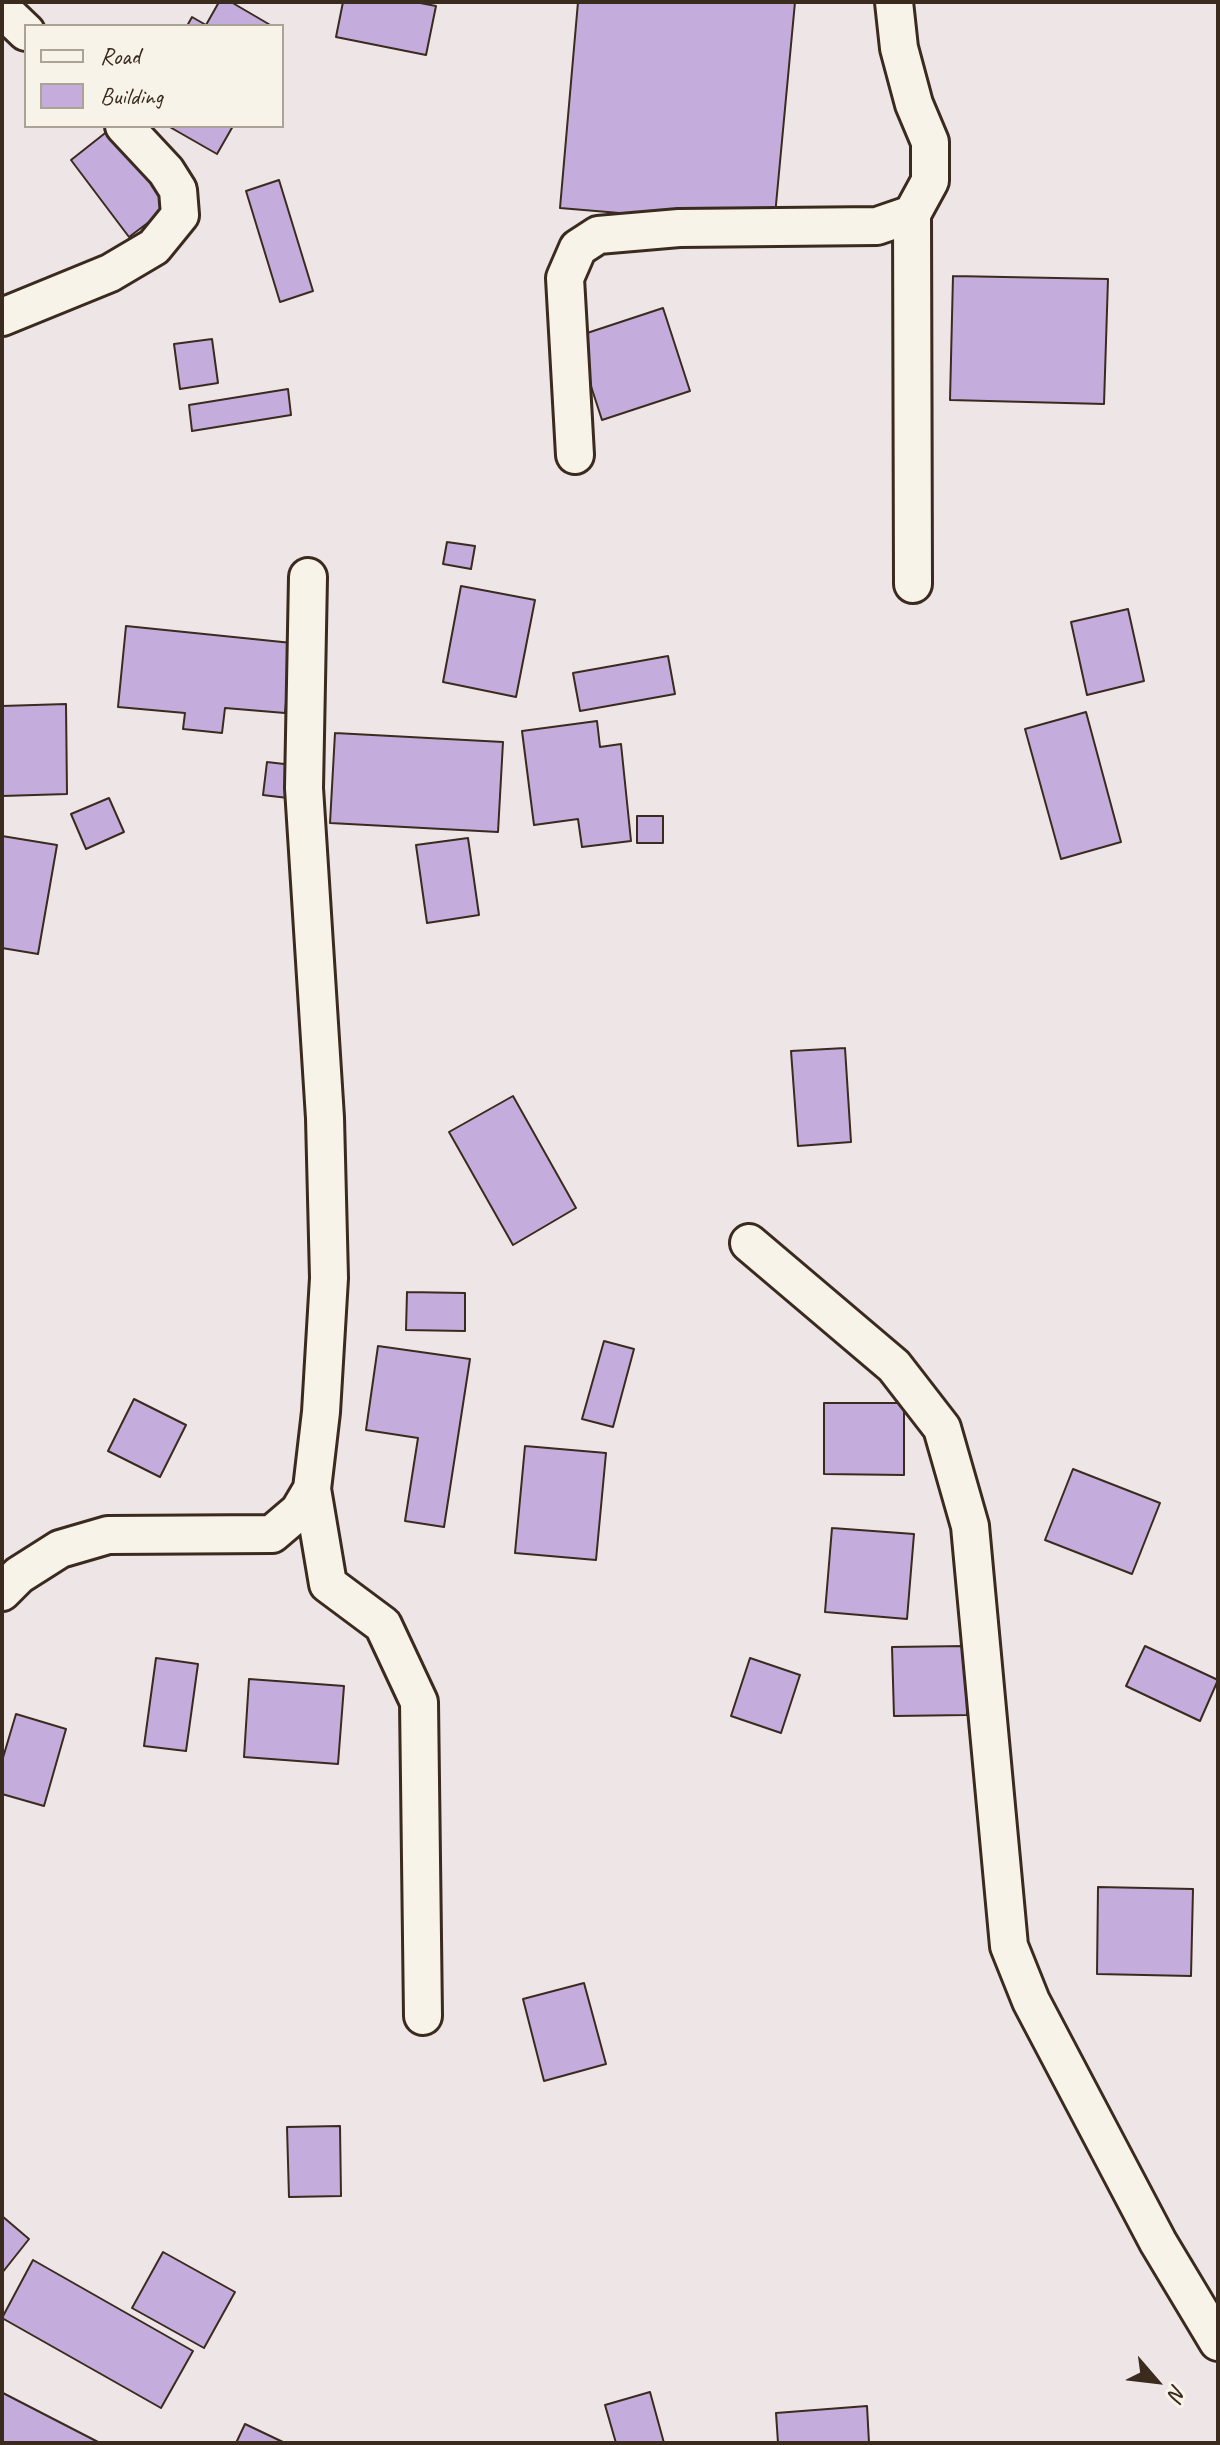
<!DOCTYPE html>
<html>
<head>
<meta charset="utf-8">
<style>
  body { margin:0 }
  #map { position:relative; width:1220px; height:2445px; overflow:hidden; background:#ede5e6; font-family:Caveat,sans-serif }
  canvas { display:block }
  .frame { position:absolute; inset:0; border:4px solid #3b2a1e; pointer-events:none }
  .legend { position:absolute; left:24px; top:24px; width:260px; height:104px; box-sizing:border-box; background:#f7f3e8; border:2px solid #aca397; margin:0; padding:10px 14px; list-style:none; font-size:24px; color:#3b2a1e }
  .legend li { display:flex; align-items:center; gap:16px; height:40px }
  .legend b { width:40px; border:2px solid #aca397 }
  .north { position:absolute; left:1116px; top:2341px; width:80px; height:80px; -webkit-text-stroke:6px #f7f3e8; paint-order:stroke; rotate:118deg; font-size:22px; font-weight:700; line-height:32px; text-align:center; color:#3b2a1e }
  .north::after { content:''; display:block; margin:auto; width:28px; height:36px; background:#3b2a1e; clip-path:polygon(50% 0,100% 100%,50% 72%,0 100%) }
</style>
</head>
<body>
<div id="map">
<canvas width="1220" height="2445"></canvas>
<div class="frame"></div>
<ul class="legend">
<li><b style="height:10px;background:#f7f3e8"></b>Road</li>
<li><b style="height:22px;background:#c4addc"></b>Building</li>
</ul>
<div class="north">N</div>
</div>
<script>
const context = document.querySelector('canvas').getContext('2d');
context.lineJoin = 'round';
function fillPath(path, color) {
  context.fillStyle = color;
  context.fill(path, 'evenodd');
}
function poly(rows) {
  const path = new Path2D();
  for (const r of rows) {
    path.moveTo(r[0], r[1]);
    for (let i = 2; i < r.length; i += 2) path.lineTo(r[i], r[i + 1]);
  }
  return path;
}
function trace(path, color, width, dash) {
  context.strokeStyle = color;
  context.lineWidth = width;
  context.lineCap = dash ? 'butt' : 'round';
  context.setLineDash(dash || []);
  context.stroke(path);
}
const building = poly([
  [219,2,231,2,272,26,187,26,192,17,206,25,219,2],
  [343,2,415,2,436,6,426,55,336,37,343,2],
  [578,2,795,2,774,226,560,208,578,2],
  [168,126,233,126,217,154,168,126],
  [109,130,169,207,129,237,71,160,109,130],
  [279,180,313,291,280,302,246,191,279,180],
  [953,276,1108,279,1104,404,950,400,953,276],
  [663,308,690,391,602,420,575,337,663,308],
  [212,339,218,383,180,389,174,344,212,339],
  [288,389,291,415,192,431,189,405,288,389],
  [447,542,475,546,471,569,443,564,447,542],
  [461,586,535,600,516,697,443,682,461,586],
  [1128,609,1144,681,1087,695,1071,622,1128,609],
  [126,626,292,643,285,713,225,708,222,733,183,729,185,713,118,707,126,626],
  [668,656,675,694,580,711,573,673,668,656],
  [66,704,67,794,2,796,2,706,66,704],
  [1086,712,1121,842,1061,859,1025,729,1086,712],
  [597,721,600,747,621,744,631,841,582,847,578,819,534,825,522,731,597,721],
  [335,733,503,742,498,832,330,823,335,733],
  [267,762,301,766,296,799,263,795,267,762],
  [109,798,124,832,86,849,71,814,109,798],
  [637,816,663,816,663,843,637,843,637,816],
  [2,836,57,845,38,954,2,948,2,836],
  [468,838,479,915,427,923,416,845,468,838],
  [845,1048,851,1142,798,1146,791,1051,845,1048],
  [513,1096,576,1208,513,1245,449,1132,513,1096],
  [407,1292,465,1293,465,1331,406,1330,407,1292],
  [604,1341,634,1349,613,1427,582,1419,604,1341],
  [378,1346,470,1359,444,1527,405,1521,418,1438,366,1430,378,1346],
  [134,1399,186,1425,160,1477,108,1451,134,1399],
  [824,1403,904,1403,904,1475,824,1474,824,1403],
  [525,1446,606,1453,596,1560,515,1553,525,1446],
  [1073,1469,1160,1503,1132,1574,1045,1540,1073,1469],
  [832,1528,914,1534,907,1619,825,1612,832,1528],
  [966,1646,967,1715,894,1716,892,1647,966,1646],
  [1145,1646,1218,1680,1200,1721,1126,1686,1145,1646],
  [156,1658,198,1664,186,1751,144,1746,156,1658],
  [750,1658,800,1675,781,1733,731,1716,750,1658],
  [249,1679,344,1686,338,1764,244,1757,249,1679],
  [16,1714,66,1729,44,1806,2,1794,2,1761,16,1714],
  [1098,1887,1193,1889,1191,1976,1097,1974,1098,1887],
  [584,1983,606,2064,544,2081,523,1999,584,1983],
  [340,2126,341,2196,289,2197,287,2127,340,2126],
  [2,2216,29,2239,2,2273,2,2216],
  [163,2252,235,2292,204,2348,132,2308,163,2252],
  [33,2260,193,2351,161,2408,2,2318,33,2260],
  [650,2392,664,2443,616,2443,605,2405,650,2392],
  [3,2393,100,2443,2,2443,3,2393],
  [867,2406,869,2443,778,2443,776,2413,867,2406],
  [245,2424,285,2443,236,2443,245,2424]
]);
fillPath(building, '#c4addc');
trace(building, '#3b2a1e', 2);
const minor = poly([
  [2,9,26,32],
  [912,214,913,584],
  [2,317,110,273,154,247,180,215,178,190,166,171,124,126],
  [575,455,565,278,578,248,598,235,679,228,877,226,912,214,930,181,930,142,914,104,899,48,894,2],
  [749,1243,894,1366,942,1428,970,1526,1009,1946,1031,2001,1158,2242,1218,2342],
  [312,1489,328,1584,383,1625,419,1702,423,2016],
  [2,1592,19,1575,60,1549,108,1535,272,1534,299,1511,312,1489,321,1412,329,1278,325,1118,304,788,308,577]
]);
trace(minor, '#3b2a1e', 42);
trace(minor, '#f7f3e8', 36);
</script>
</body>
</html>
